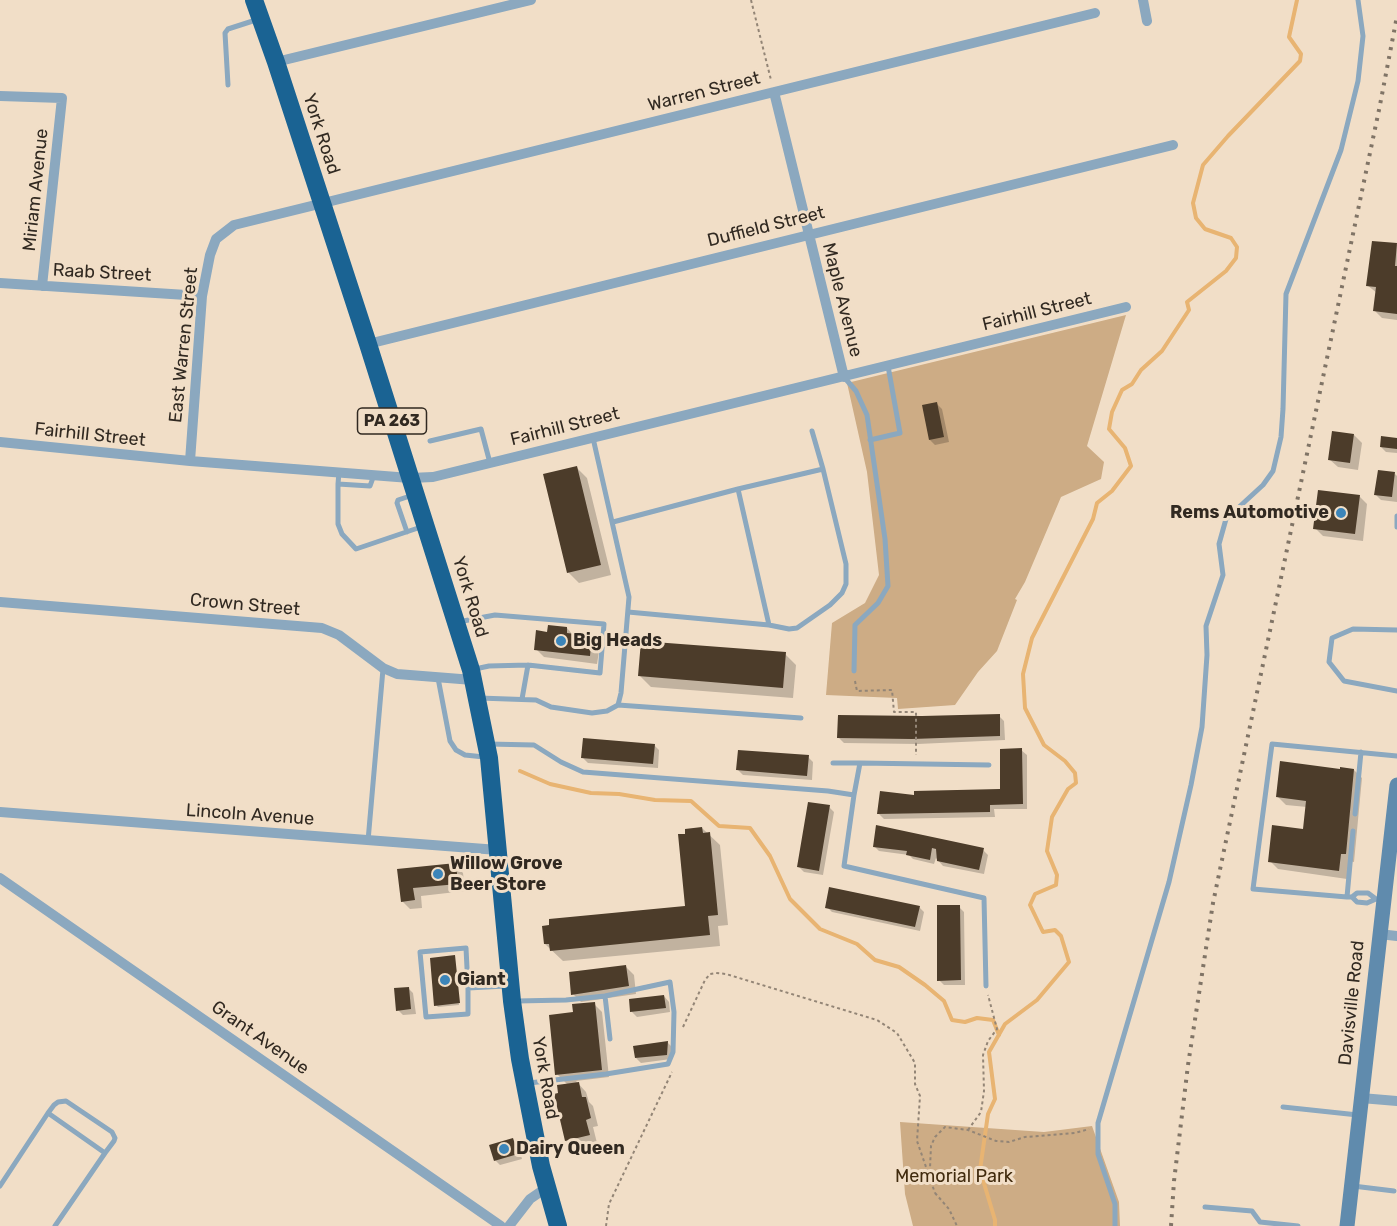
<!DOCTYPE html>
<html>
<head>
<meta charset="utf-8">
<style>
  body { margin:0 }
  canvas { display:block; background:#f1dec7 }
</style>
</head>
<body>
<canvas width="1397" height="1226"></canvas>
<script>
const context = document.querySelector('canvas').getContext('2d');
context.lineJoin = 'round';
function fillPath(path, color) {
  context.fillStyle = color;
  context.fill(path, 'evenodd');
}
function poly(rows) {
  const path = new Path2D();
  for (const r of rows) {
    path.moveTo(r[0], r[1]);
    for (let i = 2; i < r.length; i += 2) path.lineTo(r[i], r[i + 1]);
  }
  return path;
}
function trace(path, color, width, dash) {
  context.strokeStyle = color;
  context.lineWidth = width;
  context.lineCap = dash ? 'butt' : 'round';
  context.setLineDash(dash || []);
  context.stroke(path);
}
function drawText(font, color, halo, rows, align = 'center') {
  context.font = font + ' Rubik,sans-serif';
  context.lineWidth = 6;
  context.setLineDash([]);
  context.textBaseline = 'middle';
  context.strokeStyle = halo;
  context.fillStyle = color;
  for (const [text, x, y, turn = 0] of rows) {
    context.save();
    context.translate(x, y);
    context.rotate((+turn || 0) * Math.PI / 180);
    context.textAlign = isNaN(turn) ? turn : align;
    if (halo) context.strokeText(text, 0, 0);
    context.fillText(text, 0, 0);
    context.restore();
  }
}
fillPath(poly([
  [1126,315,1087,446,1104,462,1101,479,1061,497,1025,582,1015,599,1017,600,997,651,978,672,955,705,898,709,897,698,826,695,832,623,865,603,879,575,867,472,847,383],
  [900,1122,1044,1132,1092,1126,1119,1202,1120,1226,913,1226,905,1194]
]), '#cdac85');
fillPath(poly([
  [1396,245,1397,245,1397,320,1382,318,1375,311,1377,293,1367,285],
  [937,404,942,409,949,442,935,445,930,440,924,406],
  [1354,435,1362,443,1358,470,1338,467,1329,459],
  [1397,440,1397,453,1386,452,1381,447],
  [576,467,587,478,611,575,579,583,568,572],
  [1395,474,1397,476,1397,502,1381,500,1376,495],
  [1359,496,1367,504,1363,541,1323,536,1315,528],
  [567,628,573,635,591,637,600,645,597,664,544,657,536,649,548,633],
  [785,654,796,665,793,698,651,687,640,676],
  [999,716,1004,721,1005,740,918,744,844,743,839,738,922,717],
  [654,745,659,750,658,768,588,763,583,758],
  [1021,750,1027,755,1027,809,994,809,995,817,884,819,879,814,915,797,1002,790],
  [808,757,813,762,812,780,743,775,738,770],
  [1341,770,1354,770,1362,778,1354,862,1349,861,1347,879,1278,869,1270,861,1304,830,1307,807,1286,805,1278,797],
  [829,807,834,812,823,875,804,872,799,867],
  [877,827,983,850,988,855,984,874,943,866,936,858,934,864,913,859,909,855,879,851,874,846],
  [702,828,720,845,728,925,718,926,720,946,563,961,545,944,687,907],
  [455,865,463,873,465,891,421,896,422,908,410,909,402,901,399,870],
  [827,907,919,907,924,912,920,931,832,912],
  [959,907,964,912,965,985,944,985,939,980],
  [454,957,459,1005,438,1007,436,1005],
  [626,967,634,975,636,994,581,1002,573,994],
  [408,988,413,993,416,1014,403,1015,398,1010],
  [664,996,669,1002,670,1012,637,1017,631,1011],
  [594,1004,602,1012,609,1077,576,1081,586,1092,589,1102,593,1106,598,1126,593,1127,597,1143,574,1149,566,1141,559,1094,568,1085,557,1074,575,1013],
  [668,1043,673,1048,671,1059,641,1063,636,1058],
  [513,1140,518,1145,522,1159,500,1165,495,1160]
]), '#0003');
trace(poly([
  [520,771,550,784,591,793,619,794,655,800,691,801,719,826,750,828,770,856,790,899,820,929,857,944,875,960,899,967,925,985,944,1001,952,1020,965,1022,977,1018,993,1020,999,1035],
  [995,1226,995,1220,980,1170,988,1114,995,1099,989,1052,1005,1024,1037,1000,1069,962,1061,936,1055,930,1043,932,1030,905,1035,894,1056,885,1057,875,1047,851,1052,817,1068,789,1076,783,1075,773,1065,761,1044,745,1025,708,1023,674,1032,638,1093,519,1097,503,1112,491,1131,466,1125,448,1109,429,1112,412,1122,390,1132,384,1141,370,1162,351,1189,310,1187,302,1226,271,1236,258,1237,247,1231,238,1205,229,1196,218,1193,203,1203,165,1228,136,1300,61,1301,54,1289,37,1297,0]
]), '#e8b472', 4);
fillPath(poly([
  [1372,241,1397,243,1395,266,1397,266,1397,314,1373,311,1376,287,1366,286],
  [937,402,944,437,929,440,922,405],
  [1332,431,1354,434,1350,463,1328,460],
  [1381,436,1397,438,1397,449,1380,447],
  [577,466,601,565,567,573,543,474],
  [1378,470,1395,472,1392,497,1374,495],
  [1318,490,1360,495,1355,534,1313,529],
  [548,625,567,627,567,633,592,636,590,656,534,650,536,630,547,632],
  [641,641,786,652,783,688,638,676],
  [1000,714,1000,736,912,739,837,738,838,715,922,716],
  [583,738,655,744,653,764,581,758],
  [1022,748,1023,804,990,805,990,812,877,814,880,791,914,795,914,791,1000,789,1000,749],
  [738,750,809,755,807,776,736,770],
  [1280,761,1340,769,1340,767,1354,769,1346,854,1341,854,1339,871,1268,862,1272,825,1303,829,1306,801,1276,797],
  [808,802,830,805,819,871,797,867],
  [876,825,984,848,979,870,937,861,936,849,932,848,930,860,906,855,907,851,873,847],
  [702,827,703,833,710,832,718,915,708,916,710,935,550,951,549,944,544,944,542,926,549,925,549,919,685,906,678,834,685,834,685,829],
  [456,863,458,884,413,888,415,900,401,902,397,869],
  [829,887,920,906,915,927,825,908],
  [937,905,960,905,961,980,937,981],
  [455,955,460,1003,434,1006,430,958],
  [626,965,629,986,571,995,569,972],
  [409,987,411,1009,396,1011,394,988],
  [664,995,666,1008,630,1012,629,999],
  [595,1002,602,1070,555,1075,549,1015,573,1012,572,1004],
  [668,1041,667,1055,635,1058,633,1046],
  [579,1082,582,1097,586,1097,591,1118,586,1120,590,1135,565,1141,554,1094,558,1093,557,1085],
  [513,1138,518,1154,494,1161,489,1145]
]), '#4c3c2a');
trace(poly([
  [751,0,771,80],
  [855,681,857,691,892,690,894,712,916,712,916,755],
  [683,1027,705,980,710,974,716,973,726,974,877,1020,897,1033,915,1063,915,1084,920,1096,917,1141,935,1193],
  [968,1130,981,1112,984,1091,983,1055,988,1041,997,1029,988,995],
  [933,1184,930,1168,931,1146,935,1137,945,1127,968,1130,996,1141,1009,1142,1025,1137,1075,1133,1089,1129],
  [935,1193,949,1209,957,1226],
  [606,1226,609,1204,672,1072]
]), '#938576', 2, [3, 3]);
trace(poly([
  [228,85,225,33,228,29,259,19],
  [844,377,856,391,867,415,885,539,888,586,878,603,855,625,854,671],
  [593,438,629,597,621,693,618,705],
  [870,440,900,433,888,366],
  [430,441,481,429,490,463],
  [339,472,338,484,370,486,374,475],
  [338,484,338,524,342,534,356,549,424,526],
  [738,489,823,469,812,431],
  [1397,516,1397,527],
  [613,522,738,489,769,625,628,612],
  [407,532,397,503,398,500,413,495],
  [458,622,495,615,604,624,600,673,528,665,489,666,475,669],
  [769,625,789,629,797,628,830,605,842,593,846,584,846,564,823,469],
  [1397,630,1353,629,1332,638,1329,662,1344,681,1397,691],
  [438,678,450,741,456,750,465,755,484,757],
  [479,698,536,700,551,707,592,713,607,711,618,705,801,718],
  [522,699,528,665],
  [488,744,534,745,561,762,583,772,828,791,854,795,844,866,984,898,986,986],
  [833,763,860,763],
  [854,795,860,763,989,765],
  [1355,814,1361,752],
  [368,841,383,669],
  [1347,897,1353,831],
  [1352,897,1357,902,1367,903,1376,899],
  [1383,900,1376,899,1368,893,1357,893,1352,897,1347,897,1253,889,1272,744,1397,756],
  [468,988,468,1014,426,1017,420,952,466,948,468,988,506,986],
  [517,1001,566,1000,605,996,610,1039],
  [529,1083,606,1074,668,1064,673,1052,674,1012,670,982,605,996],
  [1283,1107,1358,1115],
  [0,1186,48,1113],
  [1353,1186,1394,1191],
  [1205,1207,1252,1211,1260,1222,1298,1226],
  [55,1226,105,1153,114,1141,115,1138,112,1132,66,1101,58,1102,54,1105,48,1113,105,1153],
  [1115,1226,1115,1204,1098,1154,1098,1123,1169,882,1191,785,1202,727,1207,655,1206,626,1223,575,1219,544,1226,519,1263,485,1273,471,1281,437,1283,409,1286,294,1341,150,1358,81,1363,36,1358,0]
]), '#8ba8bf', 5);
trace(poly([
  [1143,0,1147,21],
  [276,62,531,0],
  [774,92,844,377],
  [0,96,62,98,42,286],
  [0,283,202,296],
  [368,344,1173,145],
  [0,442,190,461,410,478,433,477,1126,307],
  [190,461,202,296,210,255,216,239,234,225,1095,13],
  [0,602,322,628,339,635,383,668,397,674,473,680],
  [0,812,498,850],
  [0,878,501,1226],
  [1379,934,1397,936],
  [1361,1098,1397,1101],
  [509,1226,530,1199,546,1188]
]), '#8ba8bf', 10);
trace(poly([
  [1347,1226,1397,785]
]), '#608bad', 15);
trace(poly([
  [254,0,276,62,368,344,471,670,489,758,512,1001,520,1059,541,1166,558,1226]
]), '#1a6393', 18);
trace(poly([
  [1171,1226,1174,1181,1188,1065,1213,903,1380,105,1397,16]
]), '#807466', 4, [3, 6]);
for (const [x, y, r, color] of [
  [1341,513,6,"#3c85b9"],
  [561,641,6,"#3c85b9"],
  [438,874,6,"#3c85b9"],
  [445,980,6,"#3c85b9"],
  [504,1149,6,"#3c85b9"]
]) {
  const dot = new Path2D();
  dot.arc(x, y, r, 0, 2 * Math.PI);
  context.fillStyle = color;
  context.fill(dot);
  trace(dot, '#f1dec7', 2);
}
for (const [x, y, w] of [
  [392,421,69]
]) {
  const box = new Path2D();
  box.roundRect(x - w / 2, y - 13, w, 26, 4.5);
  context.fillStyle = '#f1dec7';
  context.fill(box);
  trace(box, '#312921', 1.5);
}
drawText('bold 16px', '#312921', null, [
  ["PA 263",392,421]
]);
drawText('18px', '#312921', '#f1dec7', [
  ["Warren Street",704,92,-14],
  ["York Road",321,134,72],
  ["Miriam Avenue",36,190,-84],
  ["Duffield Street",766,227,-14],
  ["Raab Street",102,273,3],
  ["Maple Avenue",842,300,76],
  ["Fairhill Street",1037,312,-14],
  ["East Warren Street",184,345,-84],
  ["Fairhill Street",565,427,-14],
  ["Fairhill Street",90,435,6],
  ["York Road",470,597,73],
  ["Crown Street",245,605,5],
  ["Lincoln Avenue",250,815,4],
  ["Davisville Road",1352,1003,-84],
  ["Grant Avenue",260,1038,35],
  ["York Road",545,1078,80]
]);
drawText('bold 18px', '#312921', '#f1dec7', [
  ["Rems Automotive",1329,513,"right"],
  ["Big Heads",573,641],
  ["Willow Grove",450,864],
  ["Beer Store",450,885],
  ["Giant",457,980],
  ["Dairy Queen",516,1149]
], 'left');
drawText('18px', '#402a0d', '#f1dec7', [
  ["Memorial Park",954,1177]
]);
</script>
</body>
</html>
